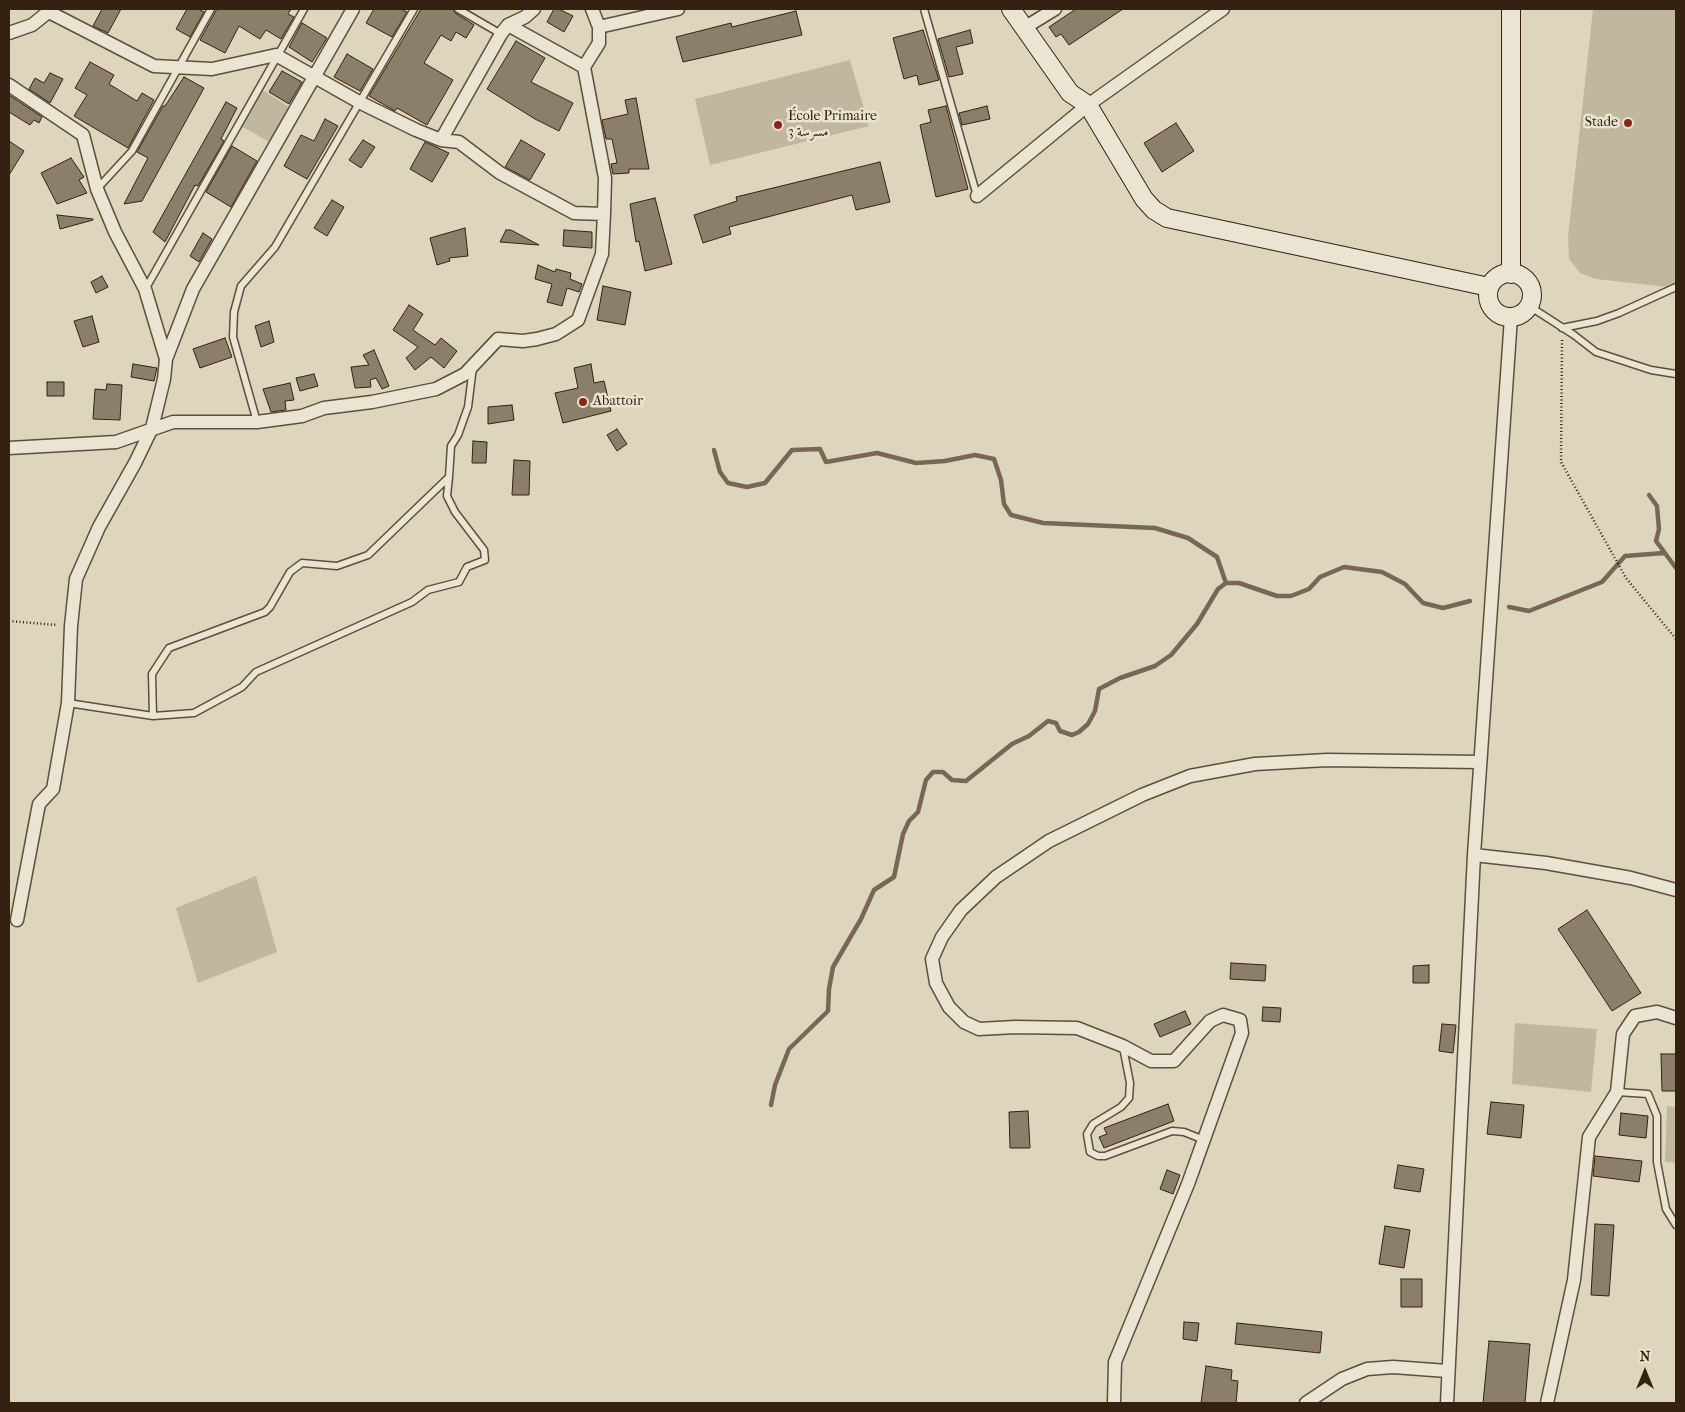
<!DOCTYPE html>
<html>
<head>
<meta charset="utf-8">
<style>
  body { margin:0 }
  #map { position:relative; width:1685px; height:1412px; overflow:hidden; background:#ded6bc; font-family:"IM FELL French Canon",serif }
  canvas { display:block }
  .frame { position:absolute; inset:0; border:10px solid #342112; pointer-events:none }
  .north { position:absolute; left:1620px; top:1347px; width:50px; height:50px; -webkit-text-stroke:4px #eae4d3; paint-order:stroke; rotate:0deg; font-size:14px; font-weight:700; line-height:20px; text-align:center; color:#342112 }
  .north::after { content:''; display:block; margin:auto; width:18px; height:22px; background:#342112; clip-path:polygon(50% 0,100% 100%,50% 72%,0 100%) }
</style>
</head>
<body>
<div id="map">
<canvas width="1685" height="1412"></canvas>
<div class="frame"></div>
<div class="north">N</div>
</div>
<script>
const context = document.querySelector('canvas').getContext('2d');
context.lineJoin = 'round';
function fillPath(path, color) {
  context.fillStyle = color;
  context.fill(path, 'evenodd');
}
function poly(rows) {
  const path = new Path2D();
  for (const r of rows) {
    if (r.length === 3) {
      path.moveTo(r[0] + r[2], r[1]);
      path.arc(r[0], r[1], r[2], 0, 2 * Math.PI);
      continue;
    }
    path.moveTo(r[0], r[1]);
    for (let i = 2; i < r.length; i += 2) path.lineTo(r[i], r[i + 1]);
  }
  return path;
}
function trace(path, color, width, dash) {
  context.strokeStyle = color;
  context.lineWidth = width;
  context.lineCap = dash ? 'butt' : 'round';
  context.setLineDash(dash || []);
  context.stroke(path);
}
function drawText(font, color, halo, rows, align = 'center') {
  context.font = font + ' "IM FELL French Canon",Amiri,serif';
  context.lineWidth = 5;
  context.setLineDash([]);
  context.textBaseline = 'middle';
  context.strokeStyle = halo;
  context.fillStyle = color;
  for (const [text, x, y, turn = 0] of rows) {
    context.save();
    context.translate(x, y);
    context.rotate((+turn || 0) * Math.PI / 180);
    context.textAlign = isNaN(turn) ? turn : align;
    if (halo) context.strokeText(text, 0, 0);
    context.fillText(text, 0, 0);
    context.restore();
  }
}
fillPath(poly([
  [1593,9,1676,9,1676,288,1596,279,1580,273,1569,259,1568,237],
  [850,60,869,126,710,165,695,99],
  [261,89,292,109,273,144,239,125],
  [256,876,277,952,198,983,176,908],
  [1515,1023,1597,1029,1591,1092,1512,1084],
  [1667,1106,1676,1107,1676,1163,1665,1162]
]), '#c1b79f');
trace(poly([
  [714,450,720,472,728,483,747,487,765,483,792,450,820,449,826,462,877,453,916,463,945,461,975,455,994,459,1001,480,1004,504,1011,515,1043,523,1155,528,1188,538,1217,557,1226,583],
  [1649,495,1657,506,1659,529,1656,541,1676,568],
  [1509,607,1529,611,1602,582,1625,556,1664,553],
  [771,1105,775,1085,789,1049,828,1011,829,989,833,967,861,919,874,890,894,877,903,834,909,821,918,812,926,780,933,772,943,772,952,780,966,781,1012,744,1029,736,1048,721,1056,723,1060,731,1072,735,1079,732,1088,724,1095,711,1099,689,1120,678,1155,666,1171,655,1197,624,1218,589,1226,583,1239,583,1277,596,1291,596,1309,589,1320,577,1344,567,1382,572,1405,584,1423,603,1443,608,1470,601]
]), '#776855', 4.5);
const building = poly([
  [102,9,121,9,108,33,93,26,102,9],
  [187,9,198,9,204,12,190,37,176,29,187,9],
  [217,9,291,9,288,14,294,17,281,39,266,30,260,39,239,26,225,53,200,40,217,9],
  [374,9,401,9,407,12,392,37,366,23,374,9],
  [421,9,453,9,455,13,474,25,466,38,456,32,451,41,441,35,424,63,453,80,427,125,397,108,395,111,369,96,421,9],
  [554,9,559,9,573,16,564,32,547,22,554,9],
  [1076,9,1123,9,1069,45,1061,34,1056,37,1049,27,1076,9],
  [796,11,802,35,683,62,676,37,731,23,732,27,796,11],
  [302,23,327,38,312,62,289,47,302,23],
  [923,30,939,80,919,85,917,75,904,79,893,38,923,30],
  [970,30,973,43,956,47,963,74,949,77,938,39,970,30],
  [516,41,545,58,531,82,573,103,559,131,535,119,487,89,516,41],
  [347,54,373,69,360,91,334,77,347,54],
  [90,62,114,75,109,84,137,101,142,93,154,100,128,148,74,116,87,95,75,88,90,62],
  [282,71,302,82,289,104,269,92,282,71],
  [50,73,63,79,50,103,29,89,35,78,44,83,50,73],
  [184,77,204,88,142,201,124,204,148,158,137,152,163,106,165,106,184,77],
  [9,95,42,117,39,123,34,120,30,125,9,112,9,95],
  [636,98,649,169,629,169,629,173,613,174,611,164,617,163,612,139,606,139,602,120,628,114,625,100,636,98],
  [226,102,237,108,221,139,224,141,198,186,195,185,165,242,153,232,226,102],
  [946,106,968,189,936,197,920,125,931,122,928,110,946,106],
  [987,106,990,119,962,125,959,113,987,106],
  [325,119,338,126,307,179,284,166,301,135,314,141,325,119],
  [1176,123,1194,151,1162,172,1144,143,1176,123],
  [363,140,375,147,361,168,349,160,363,140],
  [521,140,545,154,530,180,505,167,521,140],
  [9,141,24,151,9,175,9,141],
  [425,142,449,153,432,182,410,169,425,142],
  [232,146,257,161,231,207,206,192,232,146],
  [71,158,84,177,79,180,87,193,57,204,41,173,71,158],
  [880,162,890,202,856,210,852,195,729,227,731,234,703,243,694,215,737,201,736,197,880,162],
  [655,198,672,264,645,271,639,241,636,242,630,204,655,198],
  [332,200,344,207,327,236,314,228,332,200],
  [57,215,93,219,93,220,60,229,57,215],
  [465,228,468,256,449,258,450,261,437,265,430,238,465,228],
  [506,230,511,230,539,245,500,242,506,230],
  [564,230,592,232,592,248,563,246,564,230],
  [203,233,212,239,199,262,190,256,203,233],
  [538,265,555,272,556,269,571,273,570,279,582,284,579,292,567,288,562,306,547,302,552,284,535,279,538,265],
  [102,276,108,287,96,293,91,282,102,276],
  [603,286,631,292,625,325,597,320,603,286],
  [409,305,423,314,413,330,435,345,441,338,457,351,444,368,431,357,415,370,406,358,418,347,393,330,409,305],
  [92,316,99,342,83,347,74,321,92,316],
  [269,321,274,342,261,347,255,326,269,321],
  [225,338,232,357,200,368,193,349,225,338],
  [374,350,389,386,382,389,376,378,370,380,371,387,355,388,351,367,369,365,363,355,374,350],
  [133,364,157,368,154,381,131,377,133,364],
  [591,364,594,383,604,381,611,411,563,423,555,393,578,388,574,368,591,364],
  [314,374,318,386,300,391,296,378,314,374],
  [47,382,64,382,64,396,47,396,47,382],
  [290,383,294,400,285,401,286,410,271,412,263,389,290,383],
  [107,384,122,385,120,420,93,419,95,389,106,390,107,384],
  [512,405,514,420,488,424,488,407,512,405],
  [617,429,627,444,617,451,607,435,617,429],
  [473,441,487,442,486,463,472,463,473,441],
  [514,460,530,461,529,495,512,495,514,460],
  [1587,910,1641,993,1612,1011,1558,929,1587,910],
  [1231,963,1266,965,1265,981,1230,979,1231,963],
  [1429,965,1429,983,1413,983,1413,966,1429,965],
  [1263,1007,1281,1008,1280,1022,1262,1021,1263,1007],
  [1185,1011,1191,1024,1160,1037,1154,1024,1185,1011],
  [1442,1024,1456,1025,1453,1053,1439,1051,1442,1024],
  [1661,1054,1676,1054,1676,1091,1662,1091,1661,1054],
  [1491,1102,1524,1105,1521,1138,1487,1134,1491,1102],
  [1168,1104,1174,1121,1104,1148,1099,1137,1107,1134,1104,1128,1168,1104],
  [1028,1111,1030,1148,1010,1148,1009,1112,1028,1111],
  [1621,1113,1648,1116,1646,1138,1619,1135,1621,1113],
  [1595,1156,1642,1161,1639,1182,1593,1176,1595,1156],
  [1398,1165,1424,1169,1420,1192,1394,1188,1398,1165],
  [1167,1170,1180,1175,1173,1194,1160,1189,1167,1170],
  [1595,1224,1614,1225,1609,1296,1591,1295,1595,1224],
  [1385,1226,1410,1230,1404,1268,1379,1264,1385,1226],
  [1401,1279,1422,1279,1422,1307,1401,1307,1401,1279],
  [1184,1322,1199,1323,1197,1341,1183,1339,1184,1322],
  [1237,1323,1322,1332,1320,1353,1235,1344,1237,1323],
  [1489,1341,1530,1344,1525,1403,1483,1403,1489,1341],
  [1206,1366,1232,1370,1231,1380,1238,1381,1236,1403,1201,1403,1206,1366]
]);
fillPath(building, '#8c7f6a');
trace(building, '#342112', 1);
const lane = poly([
  [458,9,501,34],
  [924,9,977,196],
  [97,189,132,151,211,9],
  [146,288,304,9],
  [1529,306,1574,335,1596,352,1651,370,1676,374],
  [1562,328,1597,321,1619,313,1676,287],
  [257,422,233,337,234,312,241,286,275,247,414,9],
  [68,703,153,716,152,674,169,648,265,612,270,607,290,572,302,563,337,566,368,555,449,477,451,446,458,435,468,407,473,367],
  [153,716,194,713,242,687,256,672,412,602,428,590,459,582,467,567,485,560,484,550,455,512,447,496,449,477],
  [1123,1047,1130,1083,1129,1098,1121,1107,1093,1124,1087,1134,1090,1152,1098,1156,1105,1156,1172,1131,1184,1132,1204,1140],
  [1617,1092,1648,1094,1657,1116,1657,1162,1666,1209,1676,1225]
]);
const street = poly([
  [49,12,154,66,212,69,276,55,359,102,416,130,441,140,459,142,500,173,574,213,604,214],
  [508,25,584,67],
  [599,27,678,9],
  [1024,28,1055,9],
  [9,33,32,25,52,9],
  [9,85,83,135,97,189,115,232,145,289,166,359,164,379,152,428,135,463,99,527,76,579,71,626,68,703,53,789,39,804,17,920],
  [441,140,501,34,508,25,525,17,534,9],
  [977,196,1088,105,1223,9],
  [166,359,193,289,353,9],
  [9,448,116,442,173,422,257,422,302,416,324,408,372,402,436,389,465,374,498,339,523,341,537,339,556,334,578,320,602,254,604,214,605,178,584,67,599,43,599,27,592,9],
  [1474,855,1546,863,1631,878,1676,890],
  [1114,1403,1115,1362,1188,1184,1242,1033,1240,1020,1223,1015,1210,1021,1174,1061,1151,1061,1123,1046,1077,1028,1015,1027,979,1029,964,1022,949,1007,936,983,932,959,942,937,961,910,996,877,1049,841,1142,795,1190,776,1255,764,1327,760,1480,762],
  [1306,1403,1342,1379,1367,1369,1393,1367,1447,1371],
  [1447,1403,1474,855,1511,317],
  [1547,1403,1574,1280,1589,1137,1617,1092,1623,1034,1635,1016,1657,1012,1676,1018]
]);
const secondary = poly([
  [1011,9,1070,93,1088,105,1144,199,1154,210,1167,218,1489,287],
  [1510,295,22],
  [1511,274,1511,9]
]);
trace(lane, '#5e4e3c', 9);
trace(street, '#5e4e3c', 15);
trace(secondary, '#342112', 20);
trace(poly([
  [1562,340,1561,462,1626,578,1676,639],
  [9,621,57,625]
]), '#342112', 2.5, [1, 2.5]);
trace(lane, '#eae4d3', 6);
trace(street, '#eae4d3', 12);
trace(secondary, '#eae4d3', 18);
for (const [x, y, r, color] of [
  [1628,123,5,"#8f2418"],
  [778,125,5,"#8f2418"],
  [583,402,5,"#8f2418"]
]) {
  const dot = new Path2D();
  dot.arc(x, y, r, 0, 2 * Math.PI);
  context.fillStyle = color;
  context.fill(dot);
  trace(dot, '#eae4d3', 2);
}
drawText('14px', '#342112', '#eae4d3', [
  ["École Primaire",788,117],
  ["3 مسرسة",788,133],
  ["Stade",1618,123,"right"],
  ["Abattoir",593,402]
], 'left');
</script>
</body>
</html>
